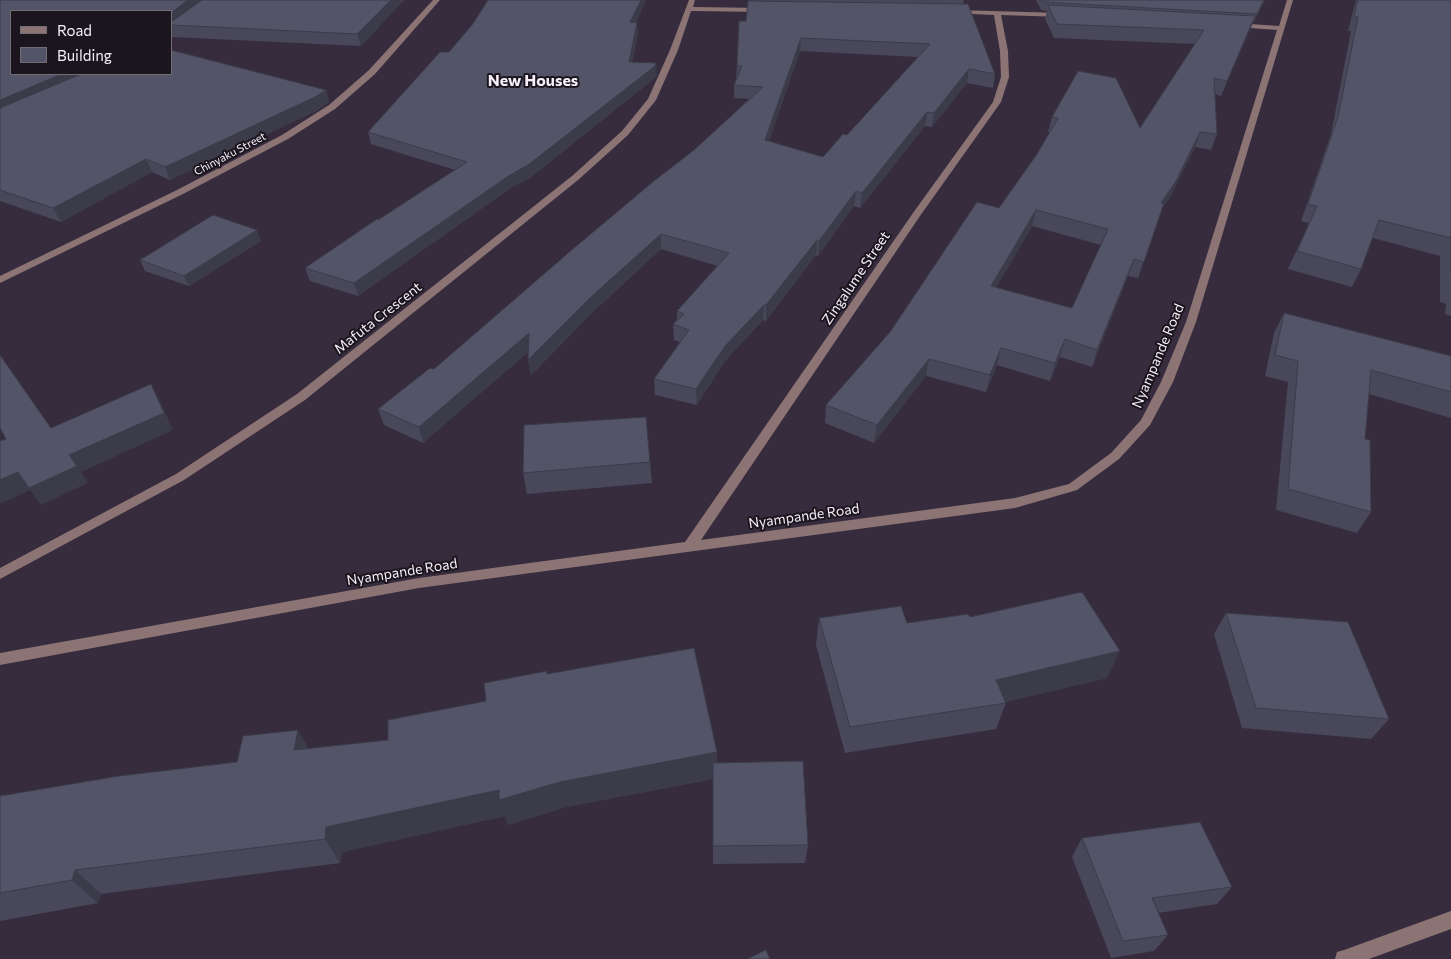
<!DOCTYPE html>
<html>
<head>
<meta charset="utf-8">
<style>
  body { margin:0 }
  #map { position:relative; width:1451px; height:959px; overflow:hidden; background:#372c3d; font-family:Commissioner,sans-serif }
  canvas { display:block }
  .legend { position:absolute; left:10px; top:10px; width:162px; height:65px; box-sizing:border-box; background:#1b161e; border:1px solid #736d76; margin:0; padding:6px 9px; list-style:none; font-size:15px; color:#f6effa }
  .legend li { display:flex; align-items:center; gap:10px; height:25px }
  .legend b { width:25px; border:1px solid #736d76 }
</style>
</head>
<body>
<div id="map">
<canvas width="1451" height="959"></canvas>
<ul class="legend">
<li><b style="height:6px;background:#8c7475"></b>Road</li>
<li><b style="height:14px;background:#545469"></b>Building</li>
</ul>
</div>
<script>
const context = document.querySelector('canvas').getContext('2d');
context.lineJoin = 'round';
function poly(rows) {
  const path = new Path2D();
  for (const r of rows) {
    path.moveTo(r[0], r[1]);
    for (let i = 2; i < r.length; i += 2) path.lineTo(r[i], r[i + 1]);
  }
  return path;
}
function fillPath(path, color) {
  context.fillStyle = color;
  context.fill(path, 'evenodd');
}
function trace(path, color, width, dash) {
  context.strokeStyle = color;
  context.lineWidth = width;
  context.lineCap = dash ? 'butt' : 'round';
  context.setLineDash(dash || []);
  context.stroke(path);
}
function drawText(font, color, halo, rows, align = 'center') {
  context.font = font + ' Commissioner,sans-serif';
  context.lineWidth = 4;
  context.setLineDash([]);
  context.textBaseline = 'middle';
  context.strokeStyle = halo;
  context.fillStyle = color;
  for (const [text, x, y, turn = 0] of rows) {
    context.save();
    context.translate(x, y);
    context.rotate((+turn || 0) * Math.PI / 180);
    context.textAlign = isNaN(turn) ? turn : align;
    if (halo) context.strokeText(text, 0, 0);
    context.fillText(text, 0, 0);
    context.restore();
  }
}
fillPath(poly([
  [433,0,440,0,375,74,335,109,288,139,183,194,0,283,0,276,177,190,282,135,329,105,369,70,433,0],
  [689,0,695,0,693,7,764,8,767,10,764,12,691,11,678,50,656,100,628,135,578,180,305,400,184,480,0,579,0,568,176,474,297,394,572,176,622,131,648,99,670,50,689,0],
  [1287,0,1293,0,1196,322,1173,382,1150,425,1119,459,1077,490,1015,508,419,588,0,665,0,653,419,578,685,542,913,213,993,102,1001,77,1000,51,994,15,952,13,951,12,954,10,1062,13,1065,15,1062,17,1001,15,1008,51,1009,77,1001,102,920,216,701,540,1015,498,1069,484,1111,453,1141,420,1161,382,1186,322,1277,30,1236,27,1233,25,1236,23,1279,26,1287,0],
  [1451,911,1451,929,1369,959,1335,959,1337,952,1344,950,1451,911]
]), '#8c7475');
fillPath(poly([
  [0,0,404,0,361,46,171,37,171,11,11,74,326,90,329,102,318,110,170,180,152,172,61,222,0,201],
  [646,0,636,22,638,33,632,62,657,74,656,77,530,178,512,187,358,296,310,281,305,268,455,170,371,144,368,132,449,52],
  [749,0,964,0,963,4,995,74,993,88,967,83,932,127,925,126,860,208,854,206,818,256,816,255,766,321,763,320,725,361,697,405,655,395,654,379,680,342,674,340,673,324,677,321,677,311,718,266,661,249,594,311,531,375,528,360,528,352,423,443,384,425,378,409,434,369,694,150,749,99,734,98,734,85,736,79,737,66,746,21],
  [800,51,918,57,847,135,823,157,769,141],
  [1036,0,1265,0,1253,23,1221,96,1215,94,1217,134,1211,150,1195,147,1170,197,1161,210,1138,278,1128,276,1092,367,1060,357,1050,381,997,365,986,392,926,376,874,443,825,423,826,405,999,208,1037,154,1050,132,1048,132,1052,117,1140,128,1195,44,1054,38,1045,19,1047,11,1041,10],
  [1032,226,1101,245,1072,308,996,288],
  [1356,0,1451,0,1451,316,1445,314,1446,304,1440,302,1440,256,1373,238,1361,269,1352,287,1288,269,1309,223,1301,221,1331,134,1351,31,1348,31],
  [261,241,189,286,145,271,140,260],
  [1284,313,1451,356,1451,418,1369,394,1365,439,1371,512,1357,533,1276,510,1288,382,1265,376,1274,333],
  [650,462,652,483,527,494,523,473],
  [1226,613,1389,719,1371,739,1242,728,1214,634],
  [970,617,1107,678,1005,702,1006,703,996,729,845,753,816,645,819,618,907,623],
  [547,674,717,752,717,763,808,845,805,863,713,864,713,779,566,807,508,825,505,816,342,852,340,863,101,894,98,903,0,921,0,796,237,762,309,749,388,740,486,701],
  [1082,838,1232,887,1217,904,1158,913,1168,935,1154,951,1111,958,1072,857]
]), '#48485a');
fillPath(poly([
  [188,0,208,0,171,25,171,13],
  [391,0,404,0,361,46,357,34],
  [641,0,646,0,630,33,630,22],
  [1264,0,1265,0,1254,23,1257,14],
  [1255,16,1250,30,1221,96,1227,81],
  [637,23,638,33,629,73,629,62],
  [801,38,800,51,765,154,765,140],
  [656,63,657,74,656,77,530,178,512,187,358,296,354,283,510,175],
  [969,69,967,83,932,127,934,113],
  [62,74,96,74,0,116,0,100],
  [326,90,329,102,318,110,170,180,165,167],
  [927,112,925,126,860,208,862,193],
  [1200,132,1195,147,1170,197,1155,219,1161,203],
  [146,159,152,172,61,222,53,208],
  [856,191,854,206,818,256,819,241],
  [1036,210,1032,226,987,303,991,286],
  [257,230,261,241,189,286,184,276],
  [661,234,661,249,594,311,531,375,528,360,592,296],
  [817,240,816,255,766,321,766,305],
  [1134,259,1128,276,1092,367,1097,350],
  [764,305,763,320,725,361,697,405,696,389,725,346],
  [529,333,532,349,423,443,419,427],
  [1065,339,1060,357,1050,381,1055,363],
  [1001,348,997,365,986,392,990,375],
  [929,359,926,376,874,443,877,425],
  [151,384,160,401,173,430,81,472,88,483,41,505,30,490,0,504,0,480,18,472,69,455],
  [1120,651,1107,678,993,705,996,680],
  [298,730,313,756,294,750],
  [717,752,717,778,566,807,508,825,505,816,342,852,340,863,325,839,326,827,499,790,560,782],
  [75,870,101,894,98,903,72,880]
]), '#3b3b4a');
const building = poly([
  [0,0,188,0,171,13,171,11,11,11,11,74,62,74,0,100,0,0],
  [202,0,391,0,357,34,171,25,171,22,202,0],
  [488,0,641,0,630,22,637,23,629,62,656,63,655,66,528,165,510,175,354,283,305,268,377,219,378,220,467,162,368,132,440,52,449,52,472,25,488,0],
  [1042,0,1264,0,1257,14,1043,2,1042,0],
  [1358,0,1451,0,1451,273,1451,238,1379,220,1361,269,1297,251,1317,206,1308,204,1338,117,1358,17,1354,16,1358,0],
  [748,1,968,4,995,74,969,69,934,113,927,112,862,193,856,191,819,241,817,240,766,305,764,305,725,346,696,389,654,379,689,330,673,324,684,314,677,311,729,253,661,234,592,296,528,360,529,333,419,427,378,409,430,368,434,369,574,248,654,181,694,150,763,87,734,85,742,66,737,66,739,21,746,21,748,1],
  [801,38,930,44,847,135,843,134,823,157,765,140,801,38],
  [1048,5,1255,16,1227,81,1214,78,1217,134,1200,132,1176,181,1161,203,1164,203,1144,262,1134,259,1097,350,1065,339,1055,363,1001,348,990,375,929,359,877,425,826,405,890,332,977,202,999,208,1037,154,1058,118,1052,117,1078,71,1116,78,1140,128,1204,30,1057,24,1048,5],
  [1036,210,1108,229,1072,308,991,286,1036,210],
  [171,50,326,90,315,97,165,167,146,159,53,208,0,190,0,108,81,74,171,74,171,50],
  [213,215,257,230,184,276,140,260,213,215],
  [1284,313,1451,356,1451,392,1371,370,1365,439,1370,440,1371,512,1288,489,1298,361,1275,355,1284,313],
  [0,355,51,428,151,384,164,413,69,455,77,466,29,488,18,472,0,480,0,441,6,439,0,428,0,355],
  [646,417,650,462,523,473,524,425,646,417],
  [1082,592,1120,651,996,680,1006,703,850,727,819,618,901,606,907,623,968,614,970,617,1082,592],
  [1226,613,1348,622,1389,719,1256,708,1226,613],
  [694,648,717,752,560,782,499,800,499,790,326,827,325,839,75,870,72,880,0,893,0,796,119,776,237,762,243,736,298,730,294,750,388,740,388,720,486,701,484,683,547,671,547,674,694,648],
  [803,761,808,845,713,846,713,763,803,761],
  [1200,822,1232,887,1152,898,1168,935,1123,941,1082,838,1200,822],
  [766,950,770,959,747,959,766,950]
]);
fillPath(building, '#545469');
trace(building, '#3b3b4a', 1);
drawText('11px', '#f6effa', '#1b161e', [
  ["Chinyaku Street",230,154,-28]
]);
drawText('14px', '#f6effa', '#1b161e', [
  ["Zingalume Street",856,278,-56],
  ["Mafuta Crescent",378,318,-38],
  ["Nyampande Road",1158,356,-67],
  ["Nyampande Road",804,516,-8],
  ["Nyampande Road",402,572,-9]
]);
drawText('bold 16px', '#f6effa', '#1b161e', [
  ["New Houses",533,81]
]);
</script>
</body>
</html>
